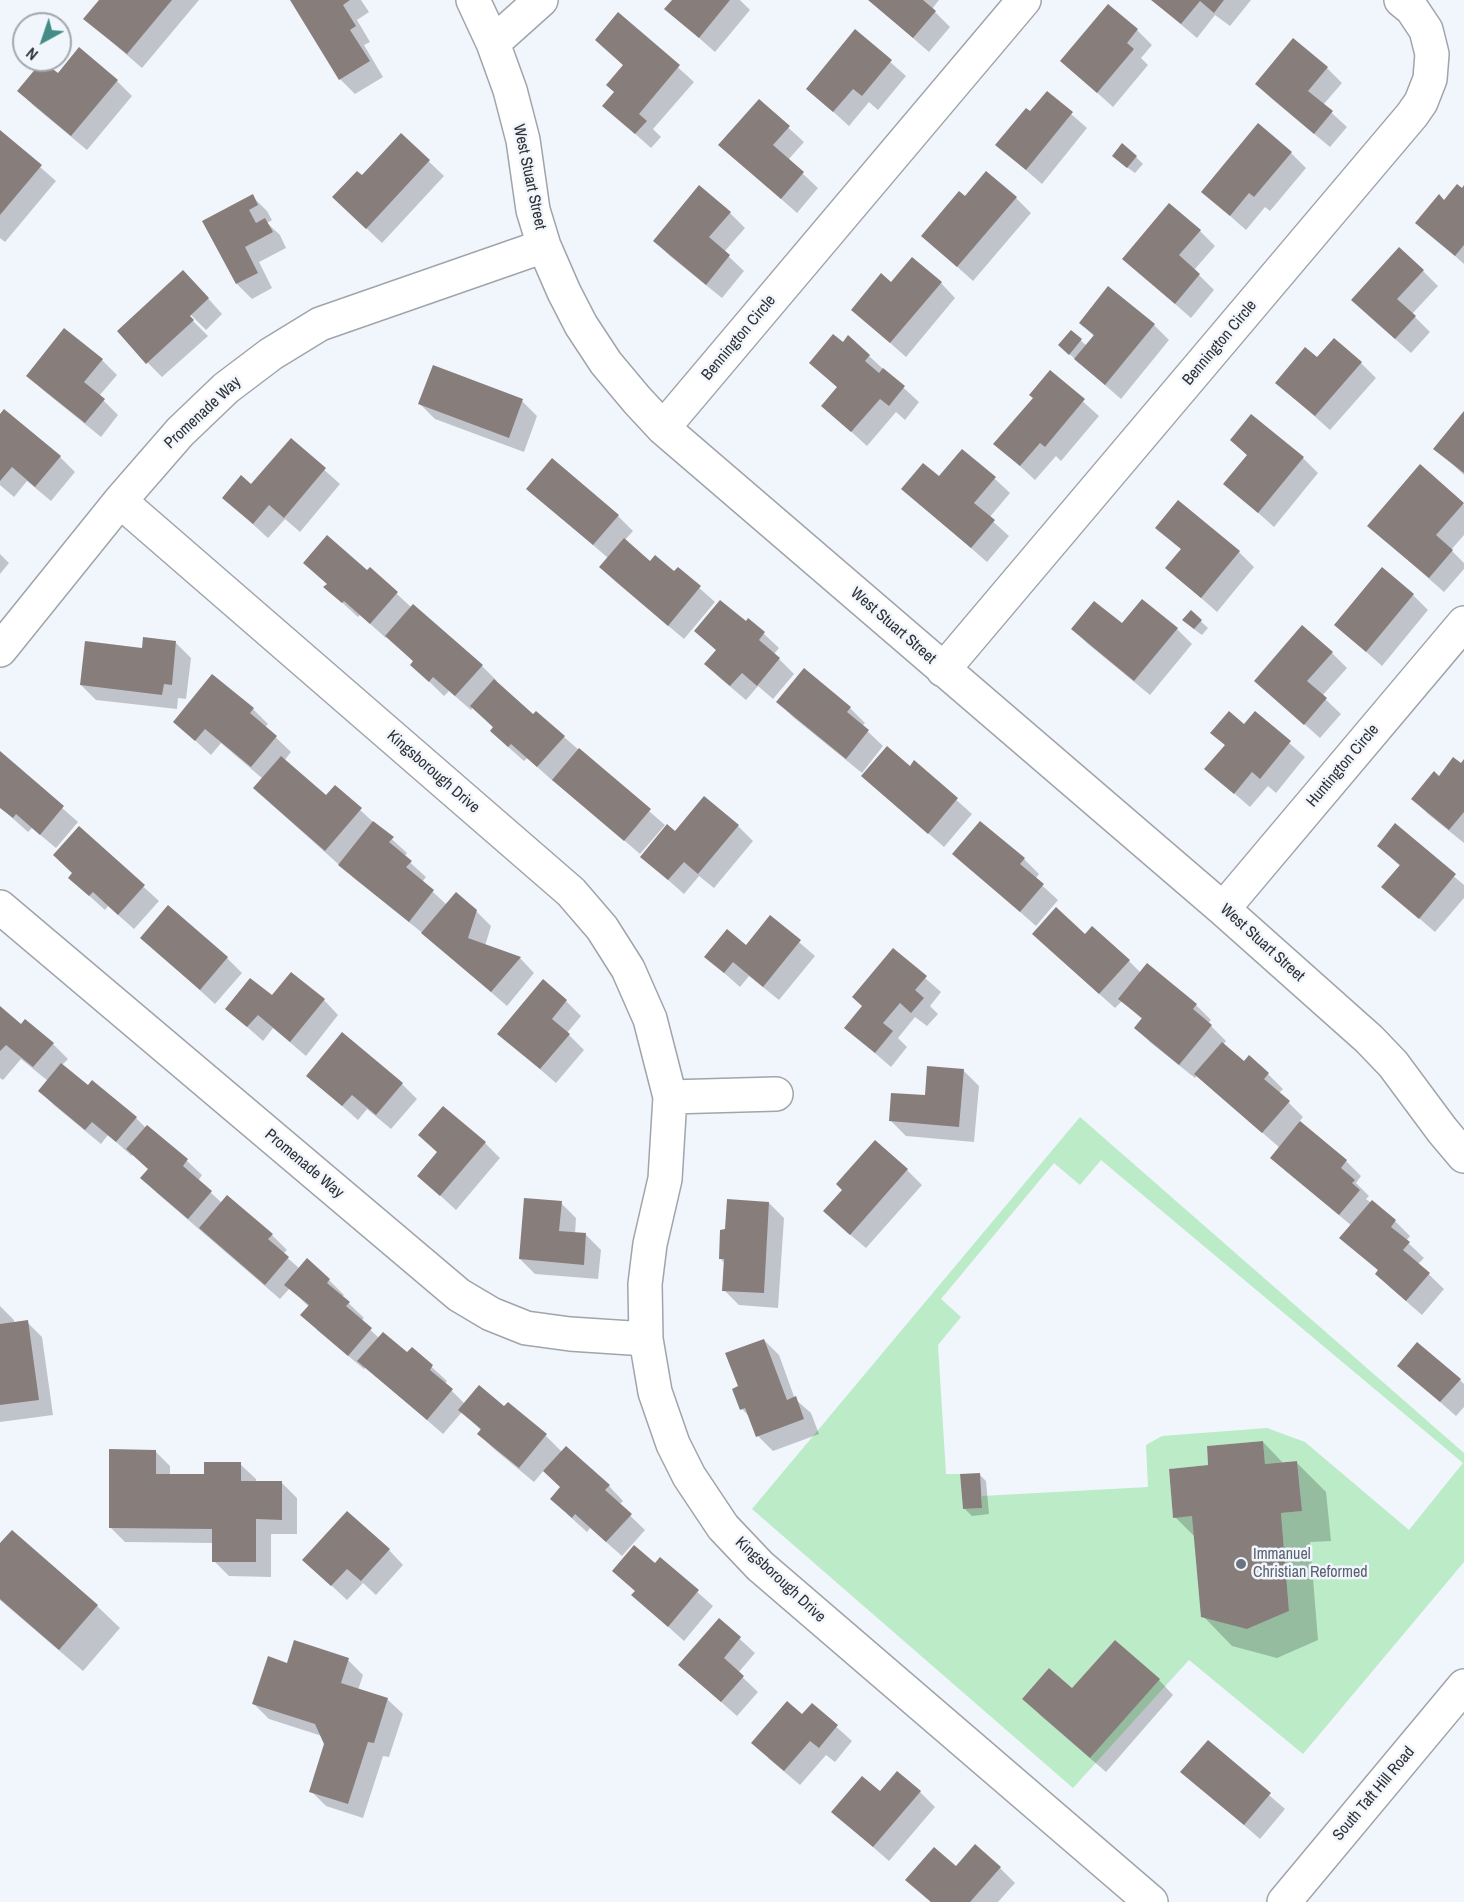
<!DOCTYPE html>
<html>
<head>
<meta charset="utf-8">
<style>
  body { margin:0 }
  #map { position:relative; width:1464px; height:1902px; overflow:hidden; background:#f1f6fd; font-family:"Archivo Narrow",sans-serif }
  canvas { display:block }
  .north { position:absolute; left:12px; top:12px; width:60px; height:60px; box-sizing:border-box; background:#f1f6fd; border:2px solid #a4a7ad; border-radius:50%; rotate:220deg; font-size:16px; font-weight:700; line-height:24px; text-align:center; color:#303134 }
  .north::after { content:''; display:block; margin:auto; width:21px; height:27px; background:#458c86; clip-path:polygon(50% 0,100% 100%,50% 72%,0 100%) }
</style>
</head>
<body>
<div id="map">
<canvas width="1464" height="1902"></canvas>
<div class="north">N</div>
</div>
<script>
const context = document.querySelector('canvas').getContext('2d');
context.lineJoin = 'round';
function fillPath(path, color) {
  context.fillStyle = color;
  context.fill(path, 'evenodd');
}
function poly(rows) {
  const path = new Path2D();
  for (const r of rows) {
    path.moveTo(r[0], r[1]);
    for (let i = 2; i < r.length; i += 2) path.lineTo(r[i], r[i + 1]);
  }
  return path;
}
function trace(path, color, width, dash) {
  context.strokeStyle = color;
  context.lineWidth = width;
  context.lineCap = dash ? 'butt' : 'round';
  context.setLineDash(dash || []);
  context.stroke(path);
}
function drawText(font, color, halo, rows, align = 'center') {
  context.font = font + ' "Archivo Narrow",sans-serif';
  context.lineWidth = 5;
  context.setLineDash([]);
  context.textBaseline = 'middle';
  context.strokeStyle = halo;
  context.fillStyle = color;
  for (const [text, x, y, turn = 0] of rows) {
    context.save();
    context.translate(x, y);
    context.rotate((+turn || 0) * Math.PI / 180);
    context.textAlign = isNaN(turn) ? turn : align;
    if (halo) context.strokeText(text, 0, 0);
    context.fillText(text, 0, 0);
    context.restore();
  }
}
fillPath(poly([
  [1080,1117,1464,1453,1464,1562,1303,1754,1189,1660,1073,1788,752,1509],
  [1101,1160,1463,1463,1409,1530,1305,1442,1267,1428,1162,1436,1146,1445,1148,1487,982,1496,982,1508,963,1509,960,1474,946,1474,938,1345,961,1317,941,1299,1054,1163,1080,1185],
  [1263,1441,1265,1464,1297,1461,1302,1511,1281,1513,1289,1611,1247,1629,1192,1516,1173,1517,1169,1469,1208,1465,1207,1446],
  [1115,1640,1159,1679,1090,1758,1022,1699,1049,1668,1072,1688]
]), '#bbebc7');
fillPath(poly([
  [101,0,199,0,142,68,85,19],
  [292,0,361,0,369,12,357,20,370,42,364,45,383,77,355,94,340,79],
  [674,0,740,0,750,10,715,52,666,9],
  [869,0,939,0,932,9,950,27,929,52],
  [1152,0,1251,0,1230,26,1215,15,1197,38],
  [619,14,694,82,653,129,661,137,651,148,604,106,616,93,624,66,597,40],
  [1137,30,1152,45,1141,58,1148,65,1113,107,1062,61],
  [855,31,906,76,878,110,869,102,849,126,808,89],
  [1327,68,1342,83,1323,105,1347,127,1330,147,1272,99,1257,84],
  [58,76,117,81,132,96,87,150,34,106,19,91],
  [1047,93,1087,128,1042,184,997,145,1031,113],
  [759,101,804,142,788,160,818,188,797,213,720,145],
  [0,132,56,181,5,242,0,238],
  [401,135,444,176,382,243,349,212,362,177],
  [1291,153,1306,168,1270,211,1265,207,1246,230,1203,192],
  [1136,157,1143,164,1135,173,1121,163],
  [1464,188,1464,264,1417,222],
  [252,196,267,211,272,220,267,223,280,235,286,248,259,262,272,288,252,299,237,284,204,221],
  [965,198,1016,198,1031,213,973,281,923,236],
  [730,213,745,228,724,252,744,271,722,298,670,256,655,241],
  [1200,231,1215,246,1194,270,1214,290,1191,318,1124,259],
  [1423,271,1438,286,1412,314,1430,332,1411,353,1368,315],
  [941,283,955,298,906,357,853,310,892,284],
  [198,287,222,314,206,330,185,309,183,311,208,336,162,377,147,362],
  [1081,323,1154,325,1169,340,1121,399,1067,352,1071,332,1087,346,1095,337],
  [843,344,869,356,919,402,905,420,896,412,867,446,823,406,838,388,811,363],
  [1317,359,1361,363,1376,378,1330,430,1277,383],
  [102,360,117,375,99,396,118,415,101,437,43,390,28,375],
  [1050,372,1099,416,1061,461,1056,456,1035,480,996,444,1034,399],
  [522,401,537,416,524,452,435,419,420,404],
  [1464,413,1464,475,1435,448],
  [0,417,60,457,75,472,51,501,27,481,14,497,0,485],
  [291,440,340,484,300,532,285,519,268,538,224,498,251,486],
  [1232,440,1303,458,1318,473,1274,527,1225,483,1248,456],
  [1420,467,1464,505,1464,535,1451,550,1464,563,1464,569,1444,592,1369,526],
  [939,478,995,479,1010,493,989,518,1009,536,987,562,903,489],
  [528,489,618,516,633,531,625,540,650,563,674,573,678,569,715,602,684,639,616,582,601,567,608,558],
  [1157,528,1239,552,1254,567,1217,612,1167,568,1182,550],
  [0,554,9,563,0,574],
  [370,569,412,608,482,666,497,681,495,682,533,716,564,737,665,825,640,854,554,780,553,781,527,758,524,761,507,746,494,728,473,707,471,710,449,691,444,696,412,665,414,662,387,636,386,638,360,615,358,617,325,587,367,573],
  [1413,595,1428,610,1382,666,1336,625],
  [1191,612,1208,628,1202,635,1191,627],
  [749,620,779,648,774,654,794,674,773,699,758,686,746,700,721,679,706,664,717,651,696,631,746,624],
  [1122,625,1177,629,1192,644,1150,695,1088,644,1073,629],
  [176,643,191,658,186,699,178,698,177,709,96,700,81,685,143,650],
  [1332,653,1347,668,1322,696,1341,714,1320,738,1256,681],
  [778,702,850,708,865,723,862,726,883,746,862,773,793,717],
  [253,709,268,724,265,727,291,752,284,761,326,797,335,787,407,853,404,857,426,877,422,882,447,905,476,911,491,926,485,946,520,958,534,973,507,1006,425,935,355,879,270,803,263,779,221,743,211,755,175,722],
  [1255,713,1305,757,1276,793,1268,786,1250,807,1206,769,1226,746,1212,733,1244,726],
  [0,753,78,822,56,848,32,828,28,832,0,807],
  [1464,761,1464,843,1428,814,1413,799,1439,778],
  [914,762,972,814,944,847,863,776,910,768],
  [980,823,1024,859,1039,874,1035,879,1058,900,1036,926,954,854],
  [738,826,753,841,714,888,699,876,684,894,642,857,675,833],
  [1395,826,1464,885,1464,898,1435,932,1383,887,1400,866,1379,846],
  [79,828,159,901,134,929,108,906,105,910,85,892,73,874],
  [770,917,815,956,779,1000,749,976,740,987,706,957,746,947],
  [1085,936,1129,961,1141,973,1196,1005,1211,1020,1208,1023,1226,1041,1223,1045,1244,1063,1268,1074,1283,1089,1279,1093,1303,1117,1299,1122,1346,1161,1361,1176,1356,1183,1369,1196,1366,1199,1395,1221,1410,1236,1406,1241,1424,1258,1418,1264,1444,1289,1422,1315,1392,1289,1377,1274,1379,1271,1341,1238,1352,1226,1287,1172,1272,1158,1280,1148,1197,1076,1195,1078,1151,1043,1136,1028,1143,1020,1122,1001,1115,1008,1049,949],
  [142,938,227,958,242,973,215,1004],
  [893,950,941,992,930,1006,938,1014,927,1026,915,1017,898,1038,907,1047,891,1067,846,1028,864,1007],
  [272,997,324,1000,338,1015,306,1056,273,1028,263,1041,227,1009],
  [566,1001,581,1016,567,1033,584,1050,556,1083,499,1034],
  [0,1008,21,1026,53,1044,68,1059,62,1065,88,1087,136,1118,146,1128,147,1127,187,1161,202,1175,198,1181,222,1203,272,1235,287,1250,283,1254,300,1269,329,1280,344,1295,342,1297,364,1318,361,1321,379,1338,407,1354,412,1349,447,1381,445,1384,465,1404,504,1408,545,1435,562,1452,609,1486,623,1501,619,1505,645,1530,622,1556,590,1528,587,1532,567,1514,562,1488,544,1470,534,1482,494,1449,479,1434,482,1431,462,1412,443,1434,366,1367,364,1369,317,1330,309,1307,290,1288,280,1299,157,1193,142,1178,150,1170,133,1154,132,1156,108,1135,101,1144,55,1106,40,1091,48,1081,21,1059,3,1080,0,1078],
  [964,1071,979,1086,974,1142,906,1136,891,1121],
  [308,1076,402,1084,417,1099,391,1129,367,1109,358,1120],
  [420,1135,485,1143,500,1158,456,1210,419,1176,438,1153],
  [907,1170,922,1185,866,1248,840,1226],
  [561,1203,576,1218,575,1234,585,1234,601,1250,598,1279,535,1274,520,1259],
  [769,1203,784,1218,778,1308,739,1305,724,1290,725,1264,720,1258],
  [0,1306,14,1320,14,1324,27,1322,42,1337,53,1415,0,1422],
  [764,1340,779,1355,795,1399,811,1413,819,1434,773,1451,758,1436,751,1418,742,1409,740,1387],
  [1399,1366,1460,1380,1464,1384,1464,1407,1456,1416],
  [1263,1442,1284,1464,1297,1463,1326,1492,1331,1541,1310,1542,1318,1640,1277,1658,1232,1646,1203,1616,1196,1538,1175,1517,1210,1467],
  [155,1451,170,1466,170,1475,205,1475,240,1464,256,1479,256,1483,282,1483,297,1498,297,1534,271,1534,271,1577,229,1576,214,1561,214,1543,125,1542,110,1527],
  [979,1474,986,1481,989,1514,972,1516,965,1509],
  [0,1546,97,1606,120,1628,83,1671,0,1600],
  [389,1550,403,1565,376,1595,363,1583,347,1600,304,1560],
  [660,1559,713,1606,684,1641,633,1595],
  [719,1620,755,1653,738,1673,758,1692,737,1716,695,1679],
  [348,1660,363,1675,358,1690,387,1699,403,1714,389,1757,383,1756,363,1818,326,1806,311,1791,326,1744,322,1736,269,1719,254,1704,288,1665],
  [1159,1680,1173,1695,1106,1772,1039,1714,1073,1690],
  [812,1705,852,1741,835,1762,826,1755,800,1785,768,1758],
  [1208,1742,1285,1809,1260,1839,1182,1771],
  [920,1792,935,1807,889,1861,833,1812,880,1793],
  [1000,1868,1015,1883,998,1902,931,1902,922,1894,956,1869]
]), '#0003');
fillPath(poly([
  [99,0,172,0,127,54,83,19],
  [290,0,350,0,343,5,356,26,350,30,370,61,339,80],
  [672,0,730,0,699,38,664,9],
  [868,0,923,0,936,11,913,38],
  [1151,0,1224,0,1214,13,1200,1,1181,24],
  [1108,4,1138,29,1127,43,1134,49,1097,93,1060,61],
  [618,12,680,65,639,114,647,121,635,134,602,106,614,92,606,85,623,65,595,40],
  [855,29,892,60,862,96,853,89,833,112,806,89],
  [1293,38,1328,67,1308,91,1333,111,1314,134,1255,84],
  [79,47,118,80,71,136,17,91,42,61,58,73],
  [1047,91,1073,112,1026,170,995,145,1026,108,1030,111],
  [759,99,790,126,773,145,804,172,781,199,718,145],
  [1258,123,1292,152,1254,197,1249,193,1230,216,1201,192],
  [0,130,42,165,0,215],
  [401,133,430,160,366,229,332,197,357,171,362,175],
  [1122,143,1137,156,1127,168,1112,156],
  [986,171,1017,197,957,267,921,236,959,191,965,196],
  [1457,184,1462,188,1464,185,1464,245,1455,256,1415,223,1439,194,1444,200],
  [699,185,731,212,709,237,730,255,706,285,653,241],
  [253,194,258,205,249,210,256,223,265,218,273,232,245,247,258,273,236,284,202,221],
  [1169,203,1201,230,1179,255,1200,274,1175,304,1122,259],
  [1399,247,1424,270,1397,299,1416,316,1395,339,1351,300],
  [912,257,942,282,890,343,851,310,881,273,891,282],
  [183,270,209,298,190,316,194,320,146,364,117,331],
  [1108,286,1155,324,1105,385,1074,359,1094,335,1079,323],
  [64,328,103,359,84,382,105,399,85,423,26,376],
  [1071,330,1082,339,1069,355,1058,345],
  [833,334,843,342,848,335,870,355,865,361,879,373,883,368,905,386,889,406,880,399,851,432,821,406,837,387,809,363],
  [1334,338,1362,362,1315,416,1275,383,1305,347,1317,357],
  [433,365,523,399,509,438,418,404],
  [1050,370,1085,399,1045,447,1040,443,1020,466,993,444,1033,398,1029,395],
  [4,409,61,456,35,487,12,467,0,481,0,414],
  [1464,411,1464,473,1433,449],
  [1251,414,1304,457,1258,513,1223,484,1247,455,1230,440],
  [291,438,326,468,284,518,269,505,253,524,222,498,241,475,251,484],
  [962,449,996,477,974,503,995,520,971,548,901,489,923,463,939,476],
  [552,458,619,515,593,545,526,489],
  [1420,464,1464,503,1436,535,1453,550,1429,578,1367,526],
  [1178,500,1240,551,1201,598,1165,568,1181,549,1155,528],
  [327,535,367,570,370,567,398,592,370,624,344,601,342,603,323,587,327,584,303,563],
  [624,538,650,561,655,555,674,571,678,567,701,586,668,626,599,567],
  [1382,567,1414,594,1366,652,1334,625],
  [1142,599,1178,628,1134,681,1071,629,1094,601,1122,623],
  [720,600,746,621,748,618,765,632,759,640,780,658,757,686,742,673,730,686,704,664,716,650,694,631],
  [413,604,483,665,455,696,433,677,429,682,410,665,413,661,385,636],
  [1191,610,1202,620,1194,629,1182,620],
  [1302,625,1333,652,1307,681,1327,698,1304,725,1254,681],
  [143,637,176,641,172,685,164,684,162,695,80,685,85,641,142,648],
  [804,668,851,707,847,712,869,730,846,759,776,702],
  [212,674,254,708,250,713,277,736,251,767,205,729,195,741,173,722],
  [494,679,533,714,536,711,565,736,537,767,511,744,508,747,490,731,493,727,470,706],
  [1229,711,1244,724,1255,711,1291,741,1260,779,1252,772,1234,794,1204,769,1225,745,1210,733],
  [887,746,910,766,914,760,958,798,928,834,861,776],
  [579,748,651,809,624,841,552,780],
  [0,751,64,806,40,835,16,814,13,818,0,808],
  [281,756,326,795,335,785,362,808,325,851,253,788],
  [1453,757,1461,763,1464,759,1464,812,1449,830,1411,799,1434,771,1439,776],
  [704,796,739,825,698,874,684,862,668,880,640,857,667,824,675,831],
  [373,821,394,837,389,842,412,861,406,867,434,890,409,922,338,865],
  [980,821,1025,858,1020,864,1044,884,1020,912,952,854],
  [1395,823,1456,874,1419,919,1381,887,1400,865,1377,846],
  [79,826,145,885,118,915,93,892,89,896,68,878,72,873,53,855],
  [456,892,477,910,468,938,521,957,491,992,421,933],
  [168,905,228,957,200,990,140,938],
  [1056,907,1085,934,1092,926,1130,960,1099,994,1032,934],
  [770,915,801,940,763,987,733,962,724,973,704,957,727,929,746,945],
  [893,948,927,976,915,990,924,998,911,1013,900,1003,883,1023,893,1031,875,1053,844,1028,862,1006,852,997],
  [1147,963,1197,1004,1193,1009,1212,1025,1179,1065,1134,1028,1142,1018,1118,999],
  [291,972,325,999,290,1042,258,1015,247,1027,225,1009,250,978,272,995],
  [543,979,567,1000,552,1019,570,1034,540,1069,497,1034],
  [0,1006,21,1024,25,1019,54,1043,33,1067,6,1045,0,1051],
  [342,1032,403,1083,376,1115,352,1095,342,1106,306,1076],
  [1222,1042,1244,1061,1249,1055,1269,1073,1264,1079,1290,1101,1262,1133,1194,1074],
  [61,1063,88,1085,92,1080,137,1117,116,1142,92,1122,85,1130,38,1091],
  [927,1066,964,1069,959,1127,889,1121,891,1093,925,1095],
  [443,1106,486,1142,440,1196,417,1176,437,1152,418,1135],
  [1300,1121,1347,1160,1341,1168,1355,1180,1352,1183,1360,1190,1339,1215,1270,1158],
  [147,1125,188,1159,183,1166,212,1191,188,1219,140,1178,148,1169,126,1149],
  [875,1140,908,1169,850,1235,823,1211,842,1190,836,1184],
  [227,1195,273,1234,268,1239,289,1257,265,1285,199,1228],
  [524,1198,562,1201,559,1231,586,1233,584,1265,519,1259],
  [727,1199,769,1202,764,1293,722,1291,724,1259,719,1259,720,1230,725,1229],
  [1372,1200,1396,1220,1391,1227,1410,1242,1403,1250,1430,1273,1406,1301,1375,1274,1378,1270,1339,1238],
  [307,1258,330,1279,327,1283,350,1302,346,1306,372,1328,348,1356,300,1315,309,1305,284,1285],
  [28,1320,39,1400,0,1405,0,1324],
  [383,1332,407,1352,412,1347,433,1365,430,1370,453,1389,427,1420,357,1361],
  [764,1339,787,1400,796,1396,804,1419,756,1437,745,1408,740,1410,732,1389,738,1386,725,1353],
  [1417,1342,1461,1379,1440,1402,1397,1366],
  [479,1385,504,1406,508,1402,547,1434,519,1468,477,1434,481,1429,458,1410],
  [1263,1441,1265,1464,1297,1461,1302,1511,1281,1513,1289,1611,1247,1629,1201,1617,1192,1516,1173,1518,1169,1469,1208,1465,1207,1446],
  [566,1446,610,1485,605,1490,632,1514,606,1542,575,1514,572,1518,550,1499,560,1487,543,1471],
  [109,1449,156,1450,156,1474,204,1474,204,1462,241,1462,241,1481,282,1481,282,1520,256,1519,256,1562,212,1562,212,1529,109,1528],
  [980,1473,982,1508,963,1509,960,1474],
  [347,1511,390,1549,361,1581,347,1569,331,1586,302,1560],
  [12,1530,98,1605,59,1650,0,1599,0,1543],
  [634,1545,655,1563,660,1557,699,1590,668,1627,631,1595,635,1591,612,1571],
  [719,1618,741,1637,724,1658,744,1676,721,1702,678,1665],
  [294,1640,349,1658,341,1683,388,1698,374,1743,368,1742,348,1804,309,1792,324,1744,315,1724,252,1704,268,1656,287,1663],
  [1115,1640,1160,1679,1090,1758,1022,1699,1049,1668,1072,1688],
  [787,1701,802,1714,812,1703,838,1725,819,1748,810,1741,784,1771,751,1743],
  [1208,1740,1271,1793,1244,1825,1180,1772],
  [897,1771,921,1791,873,1847,831,1812,862,1776,880,1791],
  [975,1844,1001,1867,970,1902,931,1902,905,1880,934,1847,956,1866]
]), '#877e7c');
const minor = poly([
  [473,0,493,43,510,90,523,140,533,210,544,246,564,292,581,325,606,363,637,400,663,428,1223,909,1369,1039,1393,1064,1442,1130,1464,1156],
  [493,43,541,0],
  [663,428,1024,0],
  [120,501,571,892,602,928,628,969,650,1019,670,1097,665,1179,650,1244,645,1284,646,1339,655,1392,673,1444,689,1476,723,1527,760,1566,1151,1902],
  [0,650,120,501,180,432,226,388,271,354,320,324,544,246],
  [943,670,1412,115,1421,102,1430,79,1432,54,1426,30,1412,9,1401,0],
  [0,907,459,1295,491,1314,526,1328,570,1334,646,1339],
  [1223,909,1464,623],
  [670,1097,776,1094]
]);
const secondary = poly([
  [1284,1902,1464,1686]
]);
trace(minor, '#a0a4ab', 36);
trace(secondary, '#a0a4ab', 36);
trace(minor, '#fff', 33);
trace(secondary, '#fff', 33);
for (const [x, y, r, color] of [
  [1241,1564,6,"#6b7280"]
]) {
  const dot = new Path2D();
  dot.arc(x, y, r, 0, 2 * Math.PI);
  context.fillStyle = color;
  context.fill(dot);
  trace(dot, '#f1f6fd', 2);
}
drawText('16px', '#303134', '#f1f6fd', [
  ["West Stuart Street",529,177,78],
  ["Bennington Circle",739,338,-50],
  ["Bennington Circle",1220,343,-50],
  ["Promenade Way",203,413,-43],
  ["West Stuart Street",893,626,41],
  ["Huntington Circle",1343,766,-50],
  ["Kingsborough Drive",433,772,41],
  ["West Stuart Street",1262,943,42],
  ["Promenade Way",304,1164,40],
  ["Kingsborough Drive",780,1580,43],
  ["South Taft Hill Road",1374,1794,-50]
]);
drawText('16px', '#5b616d', '#f1f6fd', [
  ["Immanuel",1253,1555],
  ["Christian Reformed",1253,1573]
], 'left');
</script>
</body>
</html>
